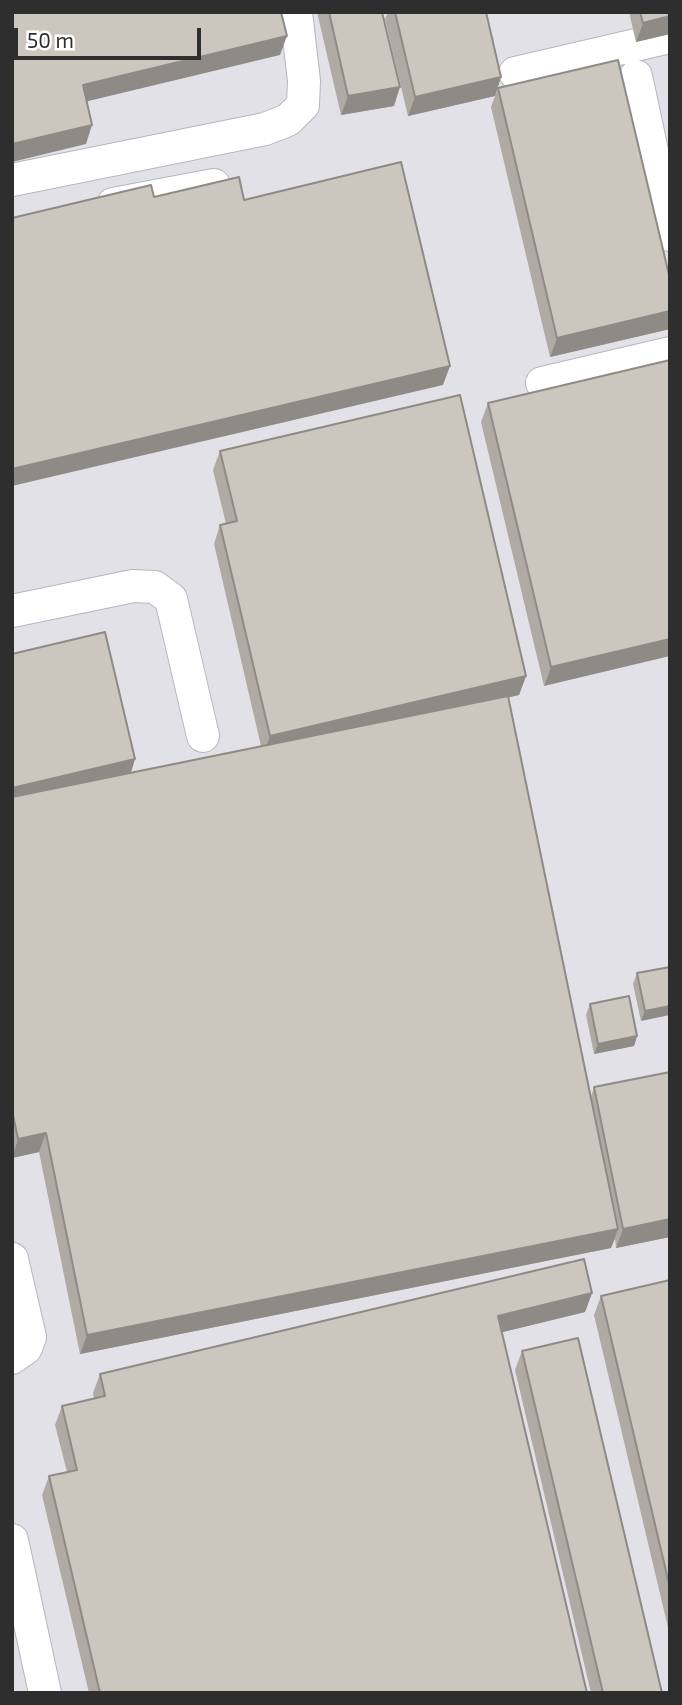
<!DOCTYPE html>
<html>
<head>
<meta charset="utf-8">
<style>
  body { margin:0 }
  #map { position:relative; width:682px; height:1705px; overflow:hidden; background:#efe9e1; font-family:"Exo 2",sans-serif }
  canvas { display:block }
  .frame { position:absolute; inset:0; border:14px solid #2e2e2e; pointer-events:none }
  .scale { position:absolute; left:14px; top:28px; width:187px; height:32px; box-sizing:border-box; border:4px solid #2e2e2e; border-top:0; padding-left:9px; font-size:21px; line-height:24px; white-space:nowrap; color:#2e2e2e; -webkit-text-stroke:5px #fff; paint-order:stroke }
</style>
</head>
<body>
<div id="map">
<canvas width="682" height="1705"></canvas>
<div class="frame"></div>
<div class="scale">50 m</div>
</div>
<script>
const context = document.querySelector('canvas').getContext('2d');
context.lineJoin = 'round';
function fillPath(path, color) {
  context.fillStyle = color;
  context.fill(path, 'evenodd');
}
function poly(rows) {
  const path = new Path2D();
  for (const r of rows) {
    path.moveTo(r[0], r[1]);
    for (let i = 2; i < r.length; i += 2) path.lineTo(r[i], r[i + 1]);
  }
  return path;
}
function trace(path, color, width, dash) {
  context.strokeStyle = color;
  context.lineWidth = width;
  context.lineCap = dash ? 'butt' : 'round';
  context.setLineDash(dash || []);
  context.stroke(path);
}
fillPath(poly([
  [12,12,670,12,670,1693,12,1693]
]), '#e3e1e8');
const minor = poly([
  [515,73,670,37],
  [636,76,670,235],
  [12,180,265,129,288,120,303,105,304,81,296,12],
  [113,204,214,185],
  [542,383,670,353],
  [12,611,133,586,155,587,171,599,203,736],
  [12,1259,30,1337,26,1348,12,1358],
  [12,1540,45,1693]
]);
trace(minor, '#b4b7c1', 34);
trace(minor, '#fff', 32);
fillPath(poly([
  [317,12,382,12,394,106,341,115],
  [388,12,486,12,501,77,495,96,408,116,385,19],
  [629,12,670,12,670,34,636,42],
  [498,88,670,279,670,329,550,357,491,107],
  [670,360,544,686,481,422,488,403],
  [220,451,526,676,519,695,508,697,591,1097,594,1087,670,1072,670,1237,616,1248,615,1239,611,1248,80,1354,39,1152,12,1158,12,654,135,759,131,773,261,746,214,544,220,525,226,524,213,470],
  [670,967,641,1021,633,984,637,973],
  [590,1004,637,1036,634,1046,594,1054,586,1015],
  [670,1280,670,1636,594,1315,601,1296],
  [592,1293,585,1312,502,1332,587,1693,89,1693,42,1495,49,1476,67,1472,55,1425,62,1406,94,1399,93,1393,100,1374],
  [522,1351,662,1693,591,1693,515,1370]
]), '#afaba4');
fillPath(poly([
  [670,16,670,34,636,42,643,23],
  [287,36,280,55,76,104,83,85],
  [501,77,495,96,408,116,415,97],
  [400,87,394,106,341,115,348,96],
  [92,125,86,144,12,162,12,144],
  [670,311,670,329,550,357,557,338],
  [450,366,443,385,12,486,12,469],
  [670,639,670,656,544,686,551,667],
  [526,676,519,695,263,755,270,736],
  [135,759,129,778,12,806,12,788],
  [670,1006,670,1015,641,1021,645,1011],
  [637,1036,634,1046,594,1054,598,1044],
  [46,1133,39,1152,12,1158,18,1139],
  [670,1219,670,1237,616,1248,623,1229],
  [618,1229,611,1248,80,1354,87,1335],
  [592,1293,585,1312,491,1335,498,1316]
]), '#8e8b86');
const building = poly([
  [12,12,281,12,287,36,83,85,92,125,12,144,12,12],
  [329,12,382,12,400,87,348,96,329,12],
  [395,12,486,12,501,77,415,97,395,12],
  [640,12,670,12,670,16,643,23,640,12],
  [618,60,670,279,670,311,557,338,498,88,618,60],
  [401,162,450,366,12,469,12,218,151,185,154,197,239,177,244,200,401,162],
  [670,360,670,639,551,667,488,403,670,360],
  [460,395,526,676,270,736,220,525,237,521,220,451,460,395],
  [105,632,135,759,12,788,12,654,105,632],
  [508,696,618,1229,87,1335,46,1133,18,1139,12,1110,12,797,508,696],
  [670,967,670,1006,645,1011,637,973,670,967],
  [629,996,637,1036,598,1044,590,1004,629,996],
  [670,1072,670,1219,623,1229,594,1087,670,1072],
  [584,1259,592,1293,498,1316,587,1693,100,1693,49,1476,77,1470,62,1406,105,1396,100,1374,584,1259],
  [670,1280,670,1588,601,1296,670,1280],
  [578,1338,662,1693,603,1693,522,1351,578,1338]
]);
fillPath(building, '#cbc7bf');
trace(building, '#8e8b86', 2);
</script>
</body>
</html>
